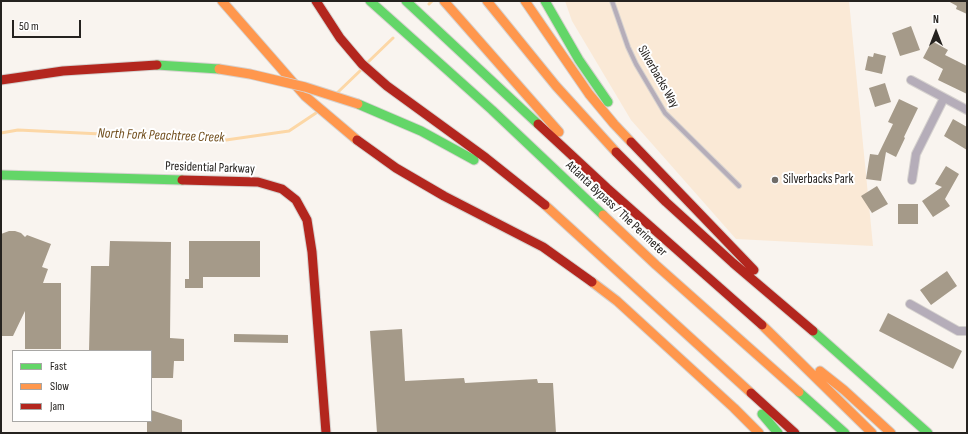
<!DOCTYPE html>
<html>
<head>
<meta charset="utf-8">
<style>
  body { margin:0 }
  #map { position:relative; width:968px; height:434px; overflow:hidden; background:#f9f4ef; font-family:"Sofia Sans Condensed",sans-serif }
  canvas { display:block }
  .frame { position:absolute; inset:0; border:2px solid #25221f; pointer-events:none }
  .legend { position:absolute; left:12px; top:350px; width:140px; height:72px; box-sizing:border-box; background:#fff; border:1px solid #a8a7a5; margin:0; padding:5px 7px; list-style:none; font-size:12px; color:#25221f }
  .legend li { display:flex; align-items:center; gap:8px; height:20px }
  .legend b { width:20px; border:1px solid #a8a7a5 }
  .north { position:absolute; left:916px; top:12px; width:40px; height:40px; -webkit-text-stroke:3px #fff; paint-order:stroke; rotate:0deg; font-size:11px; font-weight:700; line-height:16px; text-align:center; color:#25221f }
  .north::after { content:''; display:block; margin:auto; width:14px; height:18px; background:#25221f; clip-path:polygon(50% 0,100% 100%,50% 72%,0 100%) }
  .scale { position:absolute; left:12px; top:20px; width:69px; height:18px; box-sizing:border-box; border:2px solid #25221f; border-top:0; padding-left:5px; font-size:12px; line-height:14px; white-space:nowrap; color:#25221f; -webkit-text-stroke:3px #fff; paint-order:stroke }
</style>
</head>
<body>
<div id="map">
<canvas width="968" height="434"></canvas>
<div class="frame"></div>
<ul class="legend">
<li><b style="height:5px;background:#63d668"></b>Fast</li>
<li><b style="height:5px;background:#ff974d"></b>Slow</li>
<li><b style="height:5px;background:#b3261e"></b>Jam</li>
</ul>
<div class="north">N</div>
<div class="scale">50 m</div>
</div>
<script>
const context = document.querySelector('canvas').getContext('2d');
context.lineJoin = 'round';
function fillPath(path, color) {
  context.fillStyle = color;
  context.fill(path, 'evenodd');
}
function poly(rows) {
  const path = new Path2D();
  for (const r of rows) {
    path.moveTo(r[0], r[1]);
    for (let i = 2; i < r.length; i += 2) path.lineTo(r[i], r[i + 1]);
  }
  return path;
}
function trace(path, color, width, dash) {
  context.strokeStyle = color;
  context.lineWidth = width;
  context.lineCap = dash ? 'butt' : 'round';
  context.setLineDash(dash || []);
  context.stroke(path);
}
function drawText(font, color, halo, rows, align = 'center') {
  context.font = font + ' "Sofia Sans Condensed",sans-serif';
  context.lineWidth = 4;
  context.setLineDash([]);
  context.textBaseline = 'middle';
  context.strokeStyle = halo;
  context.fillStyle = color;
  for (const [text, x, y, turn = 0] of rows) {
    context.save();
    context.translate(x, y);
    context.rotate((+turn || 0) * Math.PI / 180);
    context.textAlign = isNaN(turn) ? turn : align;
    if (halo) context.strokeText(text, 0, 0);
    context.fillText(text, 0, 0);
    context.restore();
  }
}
fillPath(poly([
  [565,1,849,1,873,246,736,239,631,120,572,21]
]), '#fae9d6');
trace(poly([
  [429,4,432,1],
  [367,63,393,38],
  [337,93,362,69],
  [1,133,18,130,226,140,289,131,316,113]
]), '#fcd7a6', 3);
fillPath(poly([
  [948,1,967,1,967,14,956,9,957,6],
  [911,26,920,50,900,56,892,33],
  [932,41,948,50,945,55,967,66,967,94,938,80,943,69,923,58],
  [874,53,886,56,882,74,865,70,868,56,873,57],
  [885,83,891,102,875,107,869,88],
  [899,99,918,108,904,137,905,138,896,157,886,152,881,181,866,179,870,154,878,155,893,124,888,122],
  [953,119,967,127,967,150,944,136],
  [946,166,959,174,945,199,950,206,933,217,922,201,942,187,935,184],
  [877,186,888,204,872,213,861,196],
  [898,204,918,204,918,224,898,224],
  [9,231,15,231,21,233,25,237,27,235,51,244,42,267,48,269,43,283,61,283,61,349,25,349,25,311,13,336,1,336,1,234],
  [110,241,171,242,170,338,184,339,184,361,174,361,173,378,151,378,151,351,89,351,91,266,109,266],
  [189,241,260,241,260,277,203,277,203,288,185,288,185,279,189,279],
  [947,271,957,286,931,305,920,290],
  [888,313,962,351,953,369,879,331],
  [402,329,405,381,464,378,465,383,537,379,538,383,553,383,556,433,377,433,370,331],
  [234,334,288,335,288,343,234,342],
  [151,410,182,420,182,433,147,433,147,421,151,421]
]), '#a59a89');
const lane = poly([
  [612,1,628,47,636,64,665,113,739,186]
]);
const street = poly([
  [911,80,967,110],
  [912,180,916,154,944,98],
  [910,304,958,331,967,331]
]);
const fast = poly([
  [370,1,492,110,603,215],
  [406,1,538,124],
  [545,1,579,60,608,102],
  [157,65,219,69],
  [358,104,421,131,474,160],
  [1,175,182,180],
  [813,331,928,433],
  [799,392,845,433],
  [762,414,778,433]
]);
const slow = poly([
  [222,1,305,96,357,140],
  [444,1,559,132],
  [487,1,556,86,616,152],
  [525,1,589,94,614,124,631,142],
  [545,205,751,393],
  [603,215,656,265,799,392],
  [592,282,617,301,734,408,759,433],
  [762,325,872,433],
  [820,371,844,390,891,433]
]);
const jam = poly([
  [316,1,340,38,362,64,387,86,486,158,545,205],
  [1,80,63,71,157,65],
  [538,124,607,188,762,325],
  [357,140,396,168,444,196,543,247,592,282],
  [631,142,754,270],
  [616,152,666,202,733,263,813,331],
  [182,180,258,182,282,189,296,200,307,220,312,252,326,433],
  [751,393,795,433]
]);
trace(lane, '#d6d2cf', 6);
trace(street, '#d6d2cf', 10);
trace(fast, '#d6d2cf', 11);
trace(slow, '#d6d2cf', 11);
trace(jam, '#d6d2cf', 11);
trace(lane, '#b5adb9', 4);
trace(street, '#b5adb9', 8);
trace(fast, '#63d668', 9);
trace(slow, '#ff974d', 9);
trace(jam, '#b3261e', 9);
const slowBridge = poly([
  [219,69,250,74,305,87,358,104]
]);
trace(slowBridge, '#d6d2cf', 11, []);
trace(slowBridge, '#ff974d', 9);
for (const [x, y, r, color] of [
  [775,180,4,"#6f6c68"]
]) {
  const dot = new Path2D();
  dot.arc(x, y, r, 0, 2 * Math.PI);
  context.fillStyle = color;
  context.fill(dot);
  trace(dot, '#fff', 1.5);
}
drawText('13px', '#25221f', '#fff', [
  ["Silverbacks Way",658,77,60],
  ["Presidential Parkway",210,168,2],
  ["Atlanta Bypass / The Perimeter",616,209,43]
]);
drawText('13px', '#25221f', '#fff', [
  ["Silverbacks Park",783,180]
], 'left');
drawText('italic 14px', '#714e1d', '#fff', [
  ["North Fork Peachtree Creek",161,136,2]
]);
</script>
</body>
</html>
